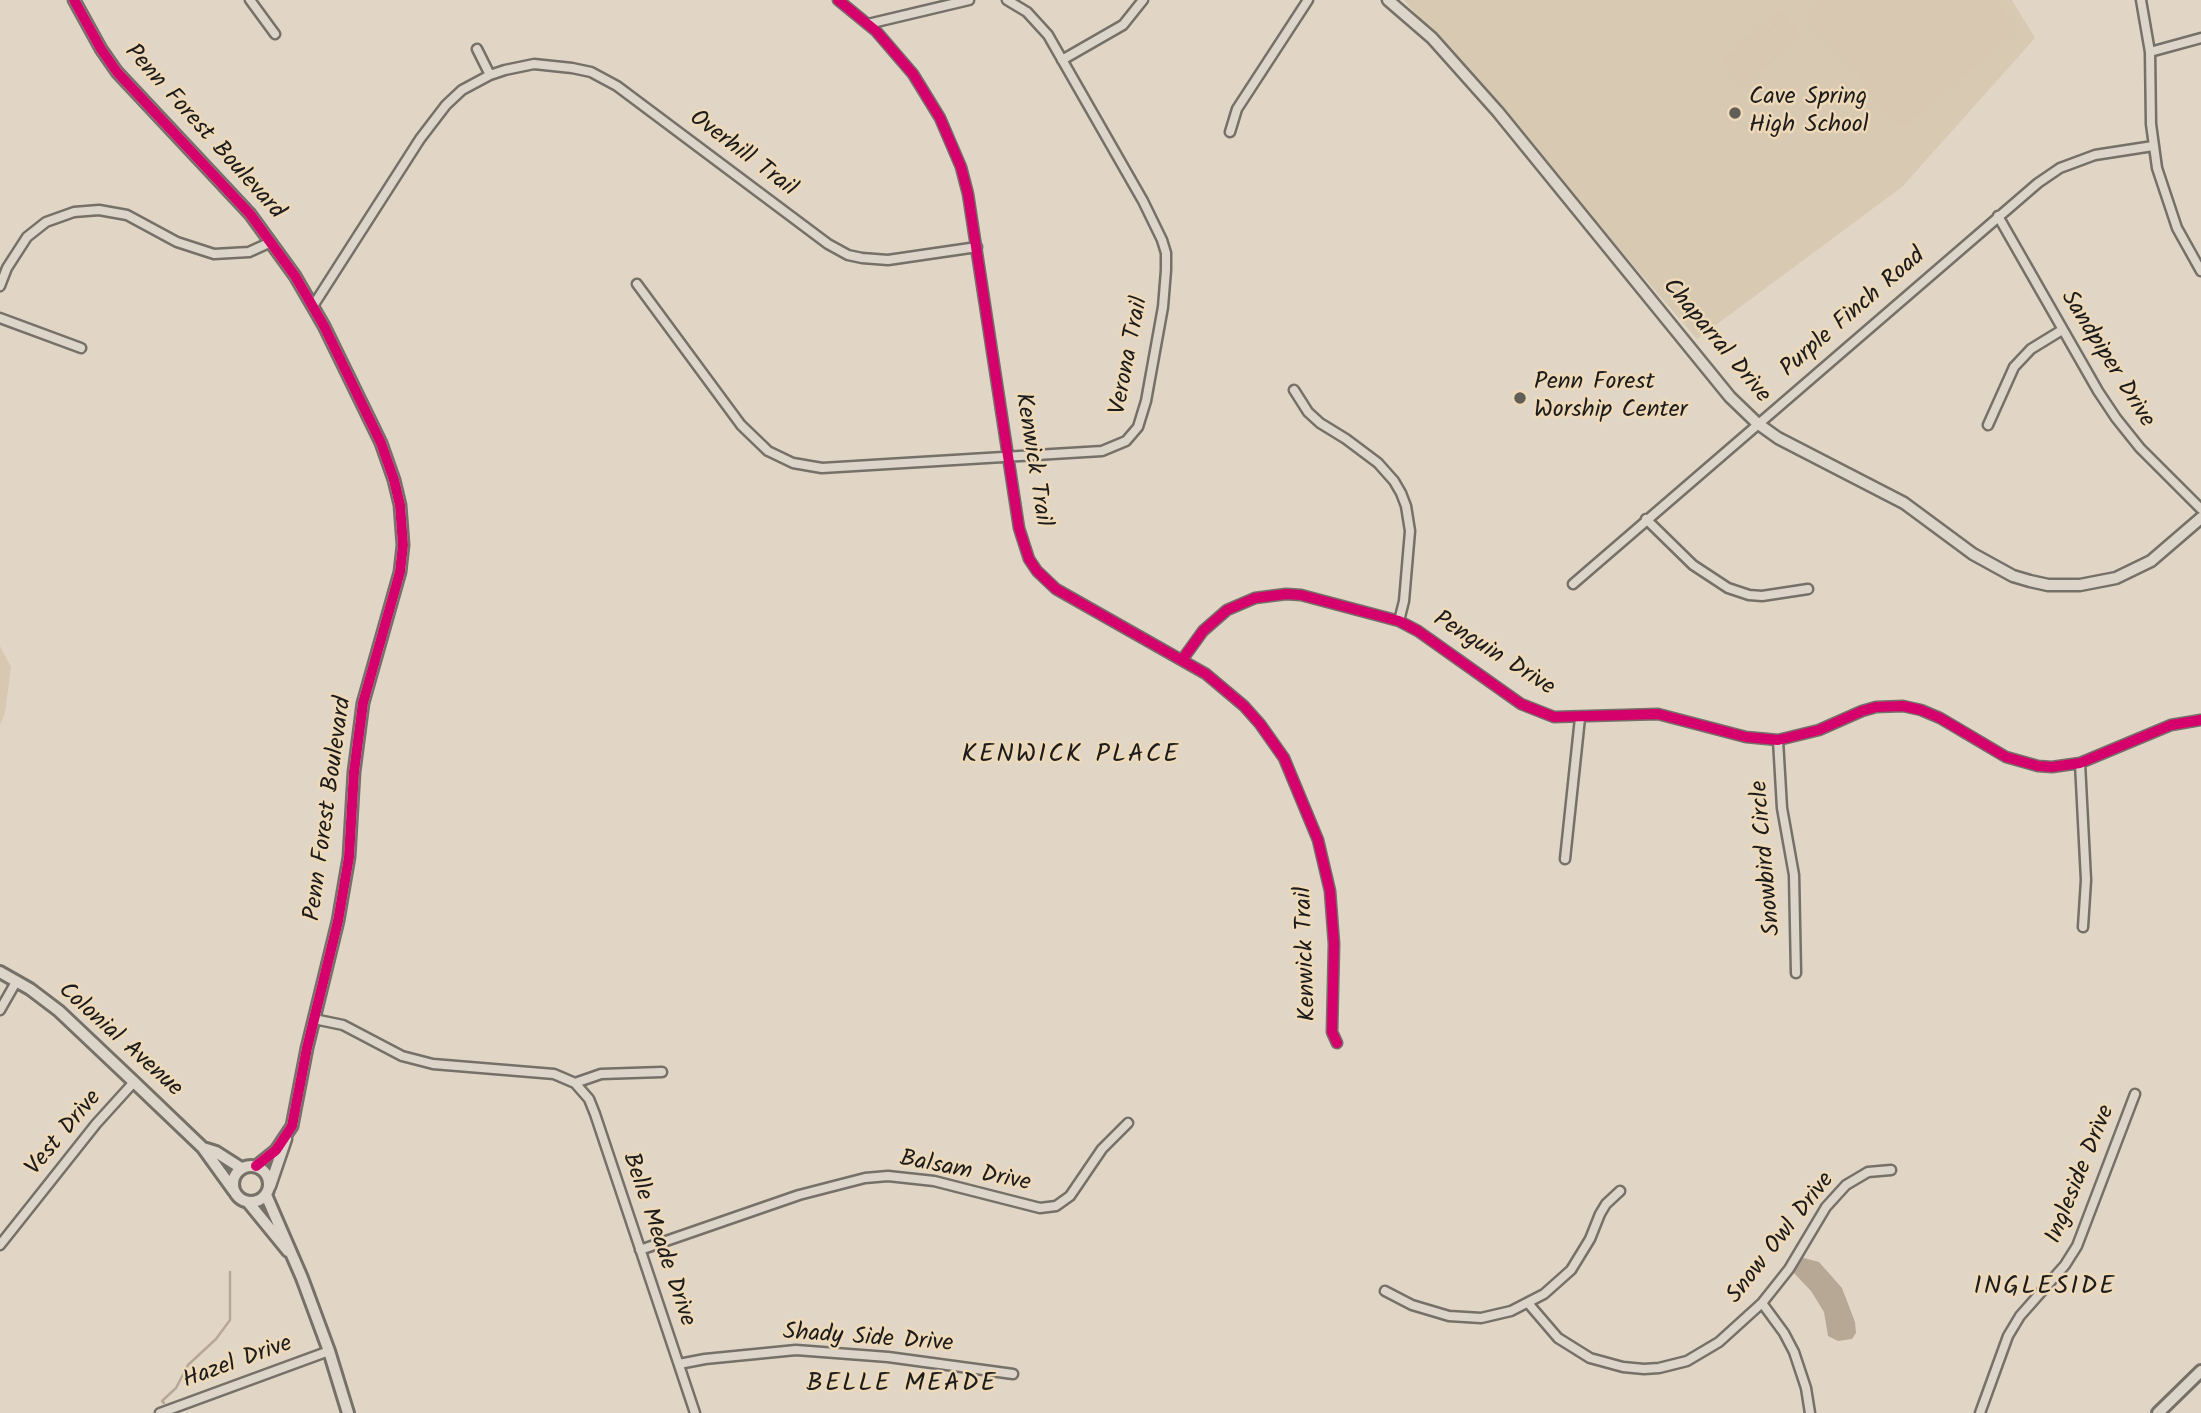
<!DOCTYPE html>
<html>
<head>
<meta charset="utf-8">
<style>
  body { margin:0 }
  canvas { display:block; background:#e1d6c5 }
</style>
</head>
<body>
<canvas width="2201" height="1413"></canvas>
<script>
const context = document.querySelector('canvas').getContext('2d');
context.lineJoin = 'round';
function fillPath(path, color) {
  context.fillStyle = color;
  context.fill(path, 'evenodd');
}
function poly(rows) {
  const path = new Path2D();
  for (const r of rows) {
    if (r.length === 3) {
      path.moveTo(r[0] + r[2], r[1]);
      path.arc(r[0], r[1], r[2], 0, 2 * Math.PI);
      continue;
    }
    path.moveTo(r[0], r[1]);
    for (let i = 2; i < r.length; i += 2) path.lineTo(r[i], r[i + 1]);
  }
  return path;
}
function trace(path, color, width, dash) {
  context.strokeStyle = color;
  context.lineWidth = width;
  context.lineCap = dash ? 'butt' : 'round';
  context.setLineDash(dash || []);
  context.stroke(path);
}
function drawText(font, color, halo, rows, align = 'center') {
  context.font = font + ' Kalam,sans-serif';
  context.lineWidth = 5;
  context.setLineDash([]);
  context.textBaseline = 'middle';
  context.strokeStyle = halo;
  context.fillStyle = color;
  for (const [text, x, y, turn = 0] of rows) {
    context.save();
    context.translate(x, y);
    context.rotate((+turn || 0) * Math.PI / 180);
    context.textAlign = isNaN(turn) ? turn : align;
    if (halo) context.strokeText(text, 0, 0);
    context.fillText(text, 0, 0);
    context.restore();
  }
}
fillPath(poly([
  [1404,0,2012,0,2035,38,1902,187,1697,339]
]), '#d7c9b2');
fillPath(poly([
  [1825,0,1995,0,2016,30,1906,124,1895,123,1873,98,1859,72,1805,17],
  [1780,11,1801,36,1789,46,1768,20],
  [1765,23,1786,49,1774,59,1753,33],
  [1750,36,1771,62,1759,72,1737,46],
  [1734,49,1755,74,1743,85,1722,60],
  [0,646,11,667,5,713,0,725]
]), '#d8c8b1');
fillPath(poly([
  [1804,1258,1819,1262,1842,1288,1855,1322,1856,1333,1852,1339,1838,1341,1828,1336,1824,1312,1811,1291,1792,1271,1795,1261]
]), '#b6a895');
trace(poly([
  [164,1403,162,1401,176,1388,188,1365,216,1339,230,1320,230,1272]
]), '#b6a895', 2.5);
const minor = poly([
  [250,0,275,34],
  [838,0,876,31,913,74,940,118,961,167,968,194,1019,528,1029,559,1037,571,1056,589,1206,674,1244,706,1260,724,1284,758,1318,840,1330,891,1334,944,1332,1032,1337,1043],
  [2141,0,2150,52,2151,124,2157,168,2177,228,2201,271],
  [868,24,969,0],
  [477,49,490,75],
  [2150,52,2201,38],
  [1062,60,1123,25,1143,0],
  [1230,132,1237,109,1308,0],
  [1998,216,2098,391,2116,418,2140,448,2201,509],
  [637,284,741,425,768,451,793,463,822,468,1102,451,1126,441,1138,427,1146,401,1163,307,1166,270,1166,253,1162,240,1143,201,1048,35,1027,12,1007,0],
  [0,286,7,268,27,237,46,222,74,212,99,210,127,215,177,242,214,254,249,252,271,242],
  [313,306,420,139,446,105,462,90,490,75,505,70,534,64,572,68,591,72,617,86,828,244,848,255,862,258,888,260,977,247],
  [0,318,81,348],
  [1294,390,1308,412,1320,423,1346,439,1378,463,1394,481,1401,493,1406,506,1410,531,1404,601,1399,621],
  [1988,425,2014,367,2031,349,2062,330],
  [1646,519,1693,565,1728,588,1749,595,1762,596,1808,589],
  [1573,584,2038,183,2060,168,2095,155,2153,146],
  [1182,660,1203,631,1227,610,1255,598,1286,594,1301,595,1399,621,1418,631,1521,704,1554,717,1658,714,1746,737,1778,740,1819,730,1862,711,1876,707,1903,706,1921,710,1940,718,2006,757,2038,766,2052,767,2080,763,2171,725,2201,720],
  [1778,740,1782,808,1794,875,1796,973],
  [2080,763,2086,880,2083,927],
  [1565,859,1580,718],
  [0,1010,16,982],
  [314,1019,343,1025,402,1056,433,1064,554,1074,575,1083,601,1074,662,1072],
  [575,1083,589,1099,595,1114,695,1413],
  [0,1245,96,1124,134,1082],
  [640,1250,799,1195,865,1178,888,1176,934,1181,1040,1208,1056,1206,1070,1196,1102,1149,1128,1123],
  [1385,1291,1412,1305,1449,1316,1481,1318,1511,1311,1544,1294,1571,1270,1590,1239,1600,1214,1606,1204,1620,1191],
  [1528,1303,1558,1338,1590,1358,1623,1367,1644,1369,1659,1368,1687,1361,1719,1342,1762,1303,1789,1269,1826,1207,1846,1185,1868,1172,1891,1170],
  [1762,1303,1784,1333,1794,1352,1806,1388,1810,1413],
  [679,1364,705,1359,796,1350,888,1357,1013,1374],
  [160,1413,329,1351],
  [1980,1413,2008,1336,2020,1316,2065,1265,2077,1246,2135,1094]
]);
const tertiary = poly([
  [74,0,101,49,117,72,250,214,295,276,324,326,381,443,394,480,400,505,403,545,400,572,363,703,354,772,349,857,338,921,307,1048,292,1126,276,1150,256,1166],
  [1388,0,1432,38,1498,112,1730,397,1757,423,1778,438,1904,503,1973,554,2013,576,2030,581,2048,585,2080,585,2116,578,2151,561,2201,518],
  [270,1186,286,1139]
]);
const secondary = poly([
  [0,972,30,989,59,1011,134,1082,203,1148,234,1191],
  [203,1148,216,1152,241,1168],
  [251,1184,18],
  [266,1195,302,1278,329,1351,348,1413],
  [248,1202,288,1251],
  [2158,1413,2201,1371]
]);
trace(minor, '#757068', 13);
trace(tertiary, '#757068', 15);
trace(secondary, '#757068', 16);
trace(minor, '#ddd5c9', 8);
trace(tertiary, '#ddd5c9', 10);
trace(secondary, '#ddd5c9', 10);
trace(poly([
  [74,0,101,49,117,72,250,214,295,276,324,326,381,443,394,480,400,505,403,545,400,572,363,703,354,772,349,857,338,921,307,1048,292,1126,276,1150,256,1166],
  [838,0,876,31,913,74,940,118,961,167,968,194,1019,528,1029,559,1037,571,1056,589,1206,674,1244,706,1260,724,1284,758,1318,840,1330,891,1334,944,1332,1032,1337,1043],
  [1182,660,1203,631,1227,610,1255,598,1286,594,1301,595,1399,621,1418,631,1521,704,1554,717,1658,714,1746,737,1778,740,1819,730,1862,711,1876,707,1903,706,1921,710,1940,718,2006,757,2038,766,2052,767,2080,763,2171,725,2201,720]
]), '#d6006c', 10);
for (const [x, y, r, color] of [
  [1735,113,7,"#615d57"],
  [1520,398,7,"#615d57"]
]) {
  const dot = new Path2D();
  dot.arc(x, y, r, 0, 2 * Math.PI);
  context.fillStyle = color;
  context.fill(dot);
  trace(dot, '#eed9b8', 2.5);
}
drawText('24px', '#1c1c1c', '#eed9b8', [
  ["Cave Spring",1749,99],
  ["High School",1749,127],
  ["Penn Forest",1534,384],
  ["Worship Center",1534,412]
], 'left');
drawText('24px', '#1c1c1c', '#eed9b8', [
  ["Penn Forest Boulevard",203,133,48],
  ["Overhill Trail",742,155,37],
  ["Purple Finch Road",1854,314,-41],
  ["Chaparral Drive",1715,342,50],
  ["Verona Trail",1131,356,-79],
  ["Sandpiper Drive",2106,360,58],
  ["Kenwick Trail",1031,460,81],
  ["Penguin Drive",1493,655,32],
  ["Penn Forest Boulevard",330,809,-82],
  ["Snowbird Circle",1768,858,-95],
  ["Kenwick Trail",1308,954,-92],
  ["Colonial Avenue",119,1041,42],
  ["Vest Drive",65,1134,-50],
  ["Balsam Drive",965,1173,11],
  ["Ingleside Drive",2082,1175,-68],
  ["Snow Owl Drive",1782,1239,-52],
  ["Belle Meade Drive",657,1240,71],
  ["Shady Side Drive",868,1340,4],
  ["Hazel Drive",238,1364,-20]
]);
context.letterSpacing = '2px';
drawText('26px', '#1c1c1c', '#eed9b8', [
  ["KENWICK PLACE",1071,757],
  ["INGLESIDE",2045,1289],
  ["BELLE MEADE",902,1386]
]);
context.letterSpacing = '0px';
</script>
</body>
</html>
